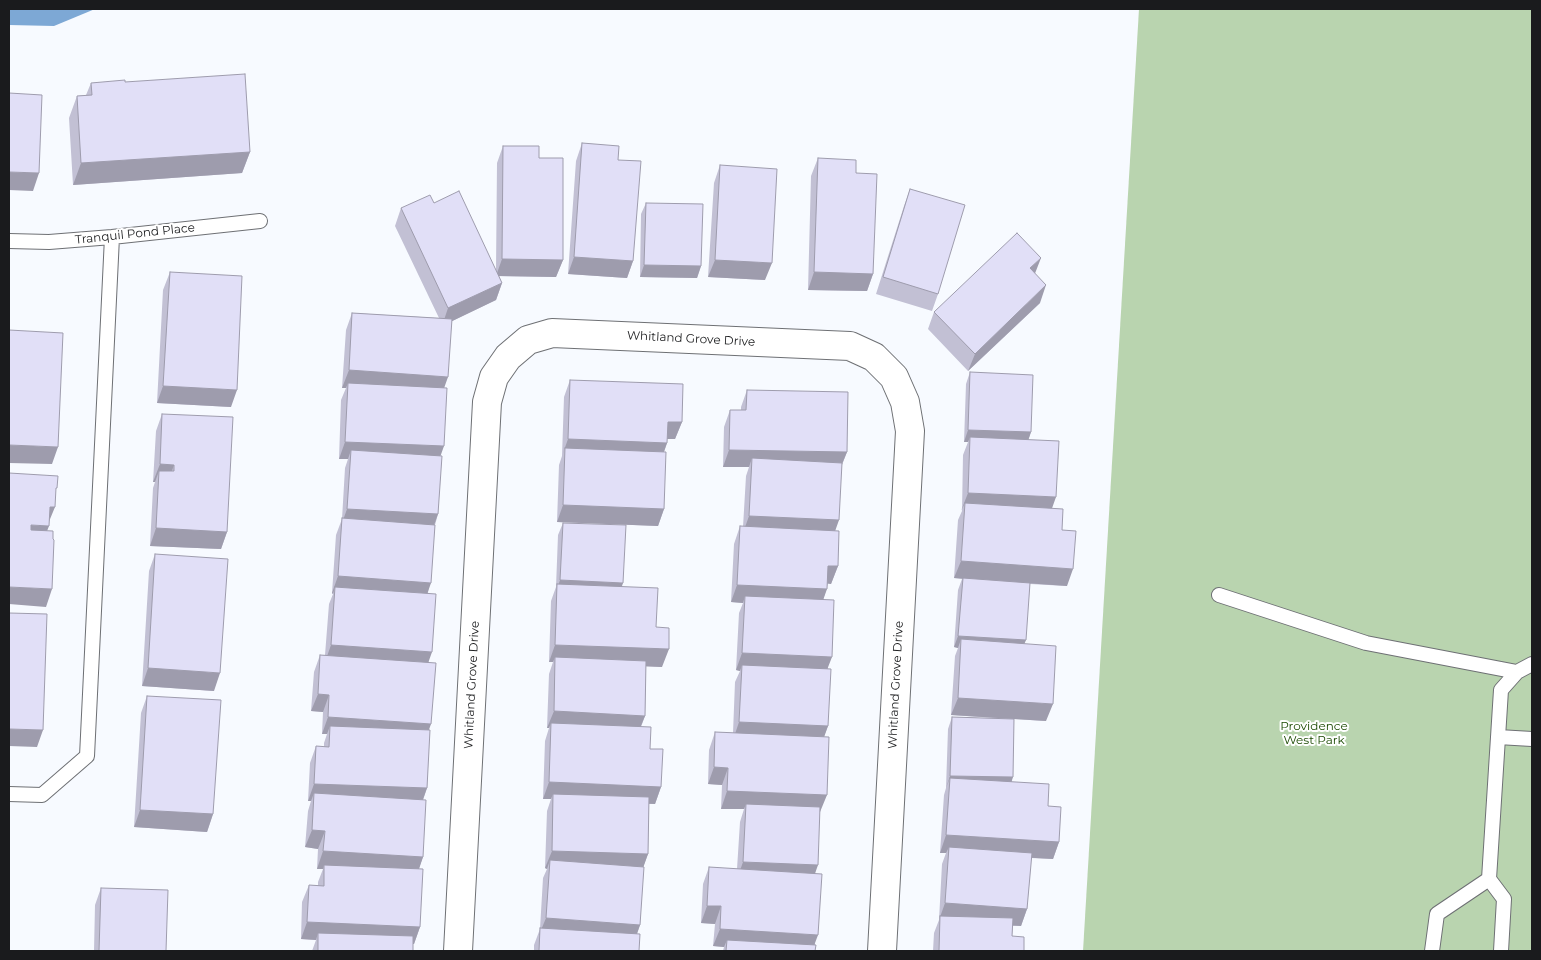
<!DOCTYPE html>
<html>
<head>
<meta charset="utf-8">
<style>
  body { margin:0 }
  #map { position:relative; width:1541px; height:960px; overflow:hidden; background:#f7faff; font-family:Montserrat,sans-serif }
  canvas { display:block }
  .frame { position:absolute; inset:0; border:10px solid #1a1b1d; pointer-events:none }
</style>
</head>
<body>
<div id="map">
<canvas width="1541" height="960"></canvas>
<div class="frame"></div>
</div>
<script>
const context = document.querySelector('canvas').getContext('2d');
context.lineJoin = 'round';
function fillPath(path, color) {
  context.fillStyle = color;
  context.fill(path, 'evenodd');
}
function poly(rows) {
  const path = new Path2D();
  for (const r of rows) {
    path.moveTo(r[0], r[1]);
    for (let i = 2; i < r.length; i += 2) path.lineTo(r[i], r[i + 1]);
  }
  return path;
}
function trace(path, color, width, dash) {
  context.strokeStyle = color;
  context.lineWidth = width;
  context.lineCap = dash ? 'butt' : 'round';
  context.setLineDash(dash || []);
  context.stroke(path);
}
function drawText(font, color, halo, rows, align = 'center') {
  context.font = font + ' Montserrat,sans-serif';
  context.lineWidth = 4;
  context.setLineDash([]);
  context.textBaseline = 'middle';
  context.strokeStyle = halo;
  context.fillStyle = color;
  for (const [text, x, y, turn = 0] of rows) {
    context.save();
    context.translate(x, y);
    context.rotate((+turn || 0) * Math.PI / 180);
    context.textAlign = isNaN(turn) ? turn : align;
    if (halo) context.strokeText(text, 0, 0);
    context.fillText(text, 0, 0);
    context.restore();
  }
}
fillPath(poly([
  [1139,9,1532,9,1532,951,1083,951]
]), '#b9d4af');
fillPath(poly([
  [9,9,95,9,54,26,9,25]
]), '#7da8d5');
const lane = poly([
  [9,241,49,242,112,237,260,221],
  [1219,595,1366,643,1517,672],
  [1498,737,1532,739],
  [9,794,42,795,87,756,112,237],
  [1489,879,1504,899,1501,951],
  [1432,951,1437,914,1489,879,1501,690,1517,672,1532,664]
]);
const street = poly([
  [458,951,487,402,494,377,508,357,528,340,552,333,850,346,874,357,894,377,905,402,910,431,882,951]
]);
trace(lane, '#6e7074', 16);
trace(street, '#6e7074', 30);
trace(lane, '#fff', 14);
trace(street, '#fff', 28);
fillPath(poly([
  [125,82,250,152,242,173,73,185,69,118,77,96,86,95,91,83],
  [582,143,618,160,633,261,627,278,568,274,576,161],
  [503,146,539,158,563,260,556,277,499,276,502,283,496,300,452,321,444,388,440,456,438,514,435,525,428,593,429,730,427,788,423,800,423,857,419,868,420,927,414,944,413,944,413,951,312,951,316,940,301,939,302,902,309,885,318,885,318,882,323,869,317,869,318,849,305,847,308,811,311,801,308,801,310,763,316,746,324,747,324,743,327,734,322,734,323,712,311,711,314,672,320,655,325,655,329,604,333,594,332,593,336,535,342,519,345,468,348,459,339,459,341,400,346,388,342,388,346,330,352,313,439,318,395,226,401,208,434,203,496,270,497,163],
  [818,158,856,173,873,274,867,291,808,290,811,176],
  [720,165,765,280,708,277,714,183],
  [910,189,938,294,932,311,876,294,904,206],
  [646,203,701,266,697,278,640,277,641,214],
  [170,272,231,407,157,403,163,290],
  [1040,303,968,371,928,329,934,312],
  [970,372,1031,432,1028,440,1052,509,1062,530,1067,586,1030,584,1024,643,1046,721,1014,719,1012,782,1048,806,1059,842,1053,859,1031,858,1027,909,1021,926,1013,926,1012,936,1024,951,933,951,934,933,939,920,942,864,946,853,940,853,944,795,946,788,948,729,952,717,1008,719,951,715,955,656,958,648,954,647,958,590,962,579,954,578,958,520,962,511,963,455,968,442,964,442,966,384],
  [570,380,682,422,675,439,667,439,667,443,664,452,664,509,658,526,557,522,559,465,562,456,564,397],
  [747,390,847,452,842,465,835,531,838,566,831,584,828,583,823,600,828,669,828,726,824,736,820,812,815,874,815,951,723,951,724,947,713,946,715,924,701,923,703,884,709,867,737,869,740,822,744,809,721,809,722,785,708,784,709,750,715,732,733,733,735,682,740,671,736,670,739,613,743,603,731,602,734,544,740,526,743,527,746,476,749,467,723,467,724,427,730,410,741,410,741,407],
  [162,414,227,532,221,549,150,546,153,488,155,482,153,482,156,431],
  [563,523,622,586,656,627,662,667,646,666,645,716,641,727,650,749,661,787,655,804,649,804,648,854,643,867,640,925,637,934,639,951,534,951,534,945,540,929,543,878,547,869,545,868,547,811,551,799,543,799,545,741,549,728,547,728,549,674,553,662,549,662,551,601,556,587,558,535],
  [155,554,214,691,142,686,149,571],
  [147,696,213,814,207,832,134,827,141,713],
  [101,888,166,951,94,951,95,905]
]), '#c2c0d4');
fillPath(poly([
  [250,152,242,173,73,185,81,163],
  [9,172,39,173,33,191,9,190],
  [574,257,633,261,627,278,568,274],
  [1041,258,1034,276,1030,268],
  [502,259,563,260,556,277,496,276],
  [715,260,772,263,765,280,708,277],
  [644,265,701,266,697,278,640,277],
  [814,272,873,274,867,291,808,290],
  [502,283,496,300,442,326,448,308],
  [1046,285,1040,303,968,371,975,354],
  [349,370,448,377,442,394,348,383,346,388,342,388],
  [163,386,237,390,231,407,157,403],
  [668,422,682,422,675,439,662,439],
  [968,430,1031,432,1027,444,970,437,968,442,964,442],
  [568,439,667,443,661,460,565,448,562,456],
  [345,442,444,446,438,463,351,450,348,459,339,459],
  [9,445,58,447,52,464,9,463],
  [729,450,847,452,840,469,752,458,749,467,723,467],
  [160,464,174,465,168,482,159,471,155,482,153,482],
  [968,493,1056,497,1050,514,965,503,961,511],
  [563,505,664,509,658,526,557,522],
  [50,507,55,507,48,524],
  [347,509,438,514,432,531,341,526],
  [749,516,839,520,833,537,743,533],
  [31,525,49,526,42,544,25,543],
  [156,528,227,532,221,549,150,546],
  [961,561,1073,569,1067,586,954,578],
  [828,566,838,566,831,584,822,583],
  [338,576,431,583,425,600,335,587,333,594,332,593],
  [560,580,623,583,619,595,557,589],
  [737,585,827,589,821,606,745,596,743,603,731,602],
  [9,587,52,589,46,607,9,604],
  [958,636,1026,640,1021,652,961,639,958,648,954,647],
  [331,645,432,652,426,669,325,662],
  [555,645,669,649,662,667,555,663,555,657,553,662,549,662],
  [742,653,832,657,825,675,742,665,740,671,736,670],
  [148,668,220,673,214,691,142,686],
  [318,694,329,695,323,712,311,711],
  [958,698,1053,704,1046,721,951,715],
  [554,711,645,716,638,733,551,723,549,728,547,728],
  [328,717,431,724,425,741,330,726,327,734,322,734],
  [739,722,828,726,822,743,733,740],
  [9,729,43,730,37,747,9,746],
  [714,767,728,768,722,785,708,784],
  [950,776,1013,777,1009,789,950,778,946,788],
  [549,782,661,787,655,804,553,799,553,794,551,799,543,799],
  [314,784,427,788,421,805,314,793,311,801,308,801],
  [727,791,827,795,820,812,746,804,744,809,721,809],
  [140,810,213,814,207,832,134,827],
  [312,830,325,831,318,849,305,847],
  [946,835,1059,842,1053,859,948,853,949,847,946,853,940,853],
  [323,851,423,857,417,875,324,865,323,869,317,869],
  [552,851,648,854,642,871,550,860,547,869,545,868],
  [743,862,818,865,812,882,737,879],
  [945,903,1027,909,1021,926,940,920,940,916,939,920],
  [707,906,721,906,715,924,701,923],
  [546,918,640,925,634,942,539,935],
  [307,922,420,927,414,944,318,940,318,933,316,940,301,939],
  [720,929,818,935,812,951,727,940,724,947,713,946]
]), '#9e9cad');
const building = poly([
  [245,74,250,152,81,163,77,96,92,95,91,83,125,80,125,82,245,74],
  [9,93,42,95,39,173,9,172,9,93],
  [582,143,619,146,618,160,641,161,633,261,574,257,582,143],
  [503,146,539,146,539,158,563,158,563,260,502,259,503,146],
  [818,158,856,160,856,173,877,174,873,274,814,272,818,158],
  [720,165,777,169,772,263,715,260,720,165],
  [910,189,965,205,938,294,883,277,910,189],
  [459,191,502,283,448,308,401,208,430,195,434,203,459,191],
  [646,203,703,204,701,266,644,265,646,203],
  [1017,233,1041,258,1030,268,1046,285,975,354,934,312,1017,233],
  [170,272,242,276,237,390,163,386,170,272],
  [352,313,452,319,448,377,349,370,352,313],
  [9,330,63,333,58,447,9,445,9,330],
  [970,372,1033,375,1031,432,968,430,970,372],
  [570,380,683,384,682,422,668,422,667,443,568,439,570,380],
  [348,383,447,388,444,446,345,442,348,383],
  [747,390,848,392,847,452,729,450,730,410,746,410,747,390],
  [162,414,233,417,227,532,156,528,159,471,174,471,174,465,160,464,162,414],
  [970,437,1059,441,1056,497,968,493,970,437],
  [565,448,666,452,664,509,563,505,565,448],
  [351,450,442,456,438,514,347,509,351,450],
  [752,458,842,463,839,520,749,516,752,458],
  [9,473,58,476,57,488,56,488,55,507,50,507,49,526,31,525,31,530,53,531,53,539,54,540,52,589,9,587,9,473],
  [965,503,1063,509,1062,530,1076,531,1073,569,961,561,965,503],
  [342,518,435,525,431,583,338,576,342,518],
  [563,523,626,525,623,583,560,580,563,523],
  [740,526,839,531,838,566,828,566,827,589,737,585,740,526],
  [155,554,228,559,220,673,148,668,155,554],
  [963,578,1030,583,1026,640,958,636,963,578],
  [557,584,658,588,656,627,669,628,669,649,555,645,557,584],
  [335,587,436,594,432,652,331,645,335,587],
  [745,596,834,600,832,657,742,653,745,596],
  [9,613,47,614,43,730,9,729,9,613],
  [961,639,1056,646,1053,704,958,698,961,639],
  [320,655,436,663,431,724,328,717,329,695,318,694,320,655],
  [555,657,646,661,645,716,554,711,555,657],
  [742,665,831,669,828,726,739,722,742,665],
  [147,696,221,700,213,814,140,810,147,696],
  [952,717,1014,719,1013,777,950,776,952,717],
  [551,723,651,727,650,749,663,749,661,787,549,782,551,723],
  [330,726,430,730,427,788,314,784,316,746,329,747,330,726],
  [715,732,829,737,827,795,727,791,728,768,714,767,715,732],
  [950,778,1049,784,1048,806,1061,807,1059,842,946,835,950,778],
  [314,793,426,800,423,857,323,851,325,831,312,830,314,793],
  [553,794,649,797,648,854,552,851,553,794],
  [746,804,820,807,818,865,743,862,746,804],
  [949,847,1032,853,1027,909,945,903,949,847],
  [550,860,644,867,640,925,546,918,550,860],
  [324,865,423,869,420,927,307,922,309,885,324,886,324,865],
  [709,867,822,874,818,935,720,929,721,906,707,906,709,867],
  [101,888,168,890,166,951,99,951,101,888],
  [940,916,1013,918,1012,936,1024,937,1024,951,939,951,940,916],
  [540,928,640,934,639,951,539,951,540,928],
  [318,933,413,936,413,951,318,951,318,933],
  [727,940,816,945,815,951,726,951,727,940]
]);
fillPath(building, '#e1dff7');
trace(building, '#9e9cad', 1);
drawText('12px', '#1a1b1d', '#fff', [
  ["Tranquil Pond Place",135,234,-6],
  ["Whitland Grove Drive",691,339,3],
  ["Whitland Grove Drive",472,685,-87],
  ["Whitland Grove Drive",896,685,-87]
]);
drawText('12px', '#1a4900', '#fff', [
  ["Providence",1314,726],
  ["West Park",1314,740]
]);
</script>
</body>
</html>
